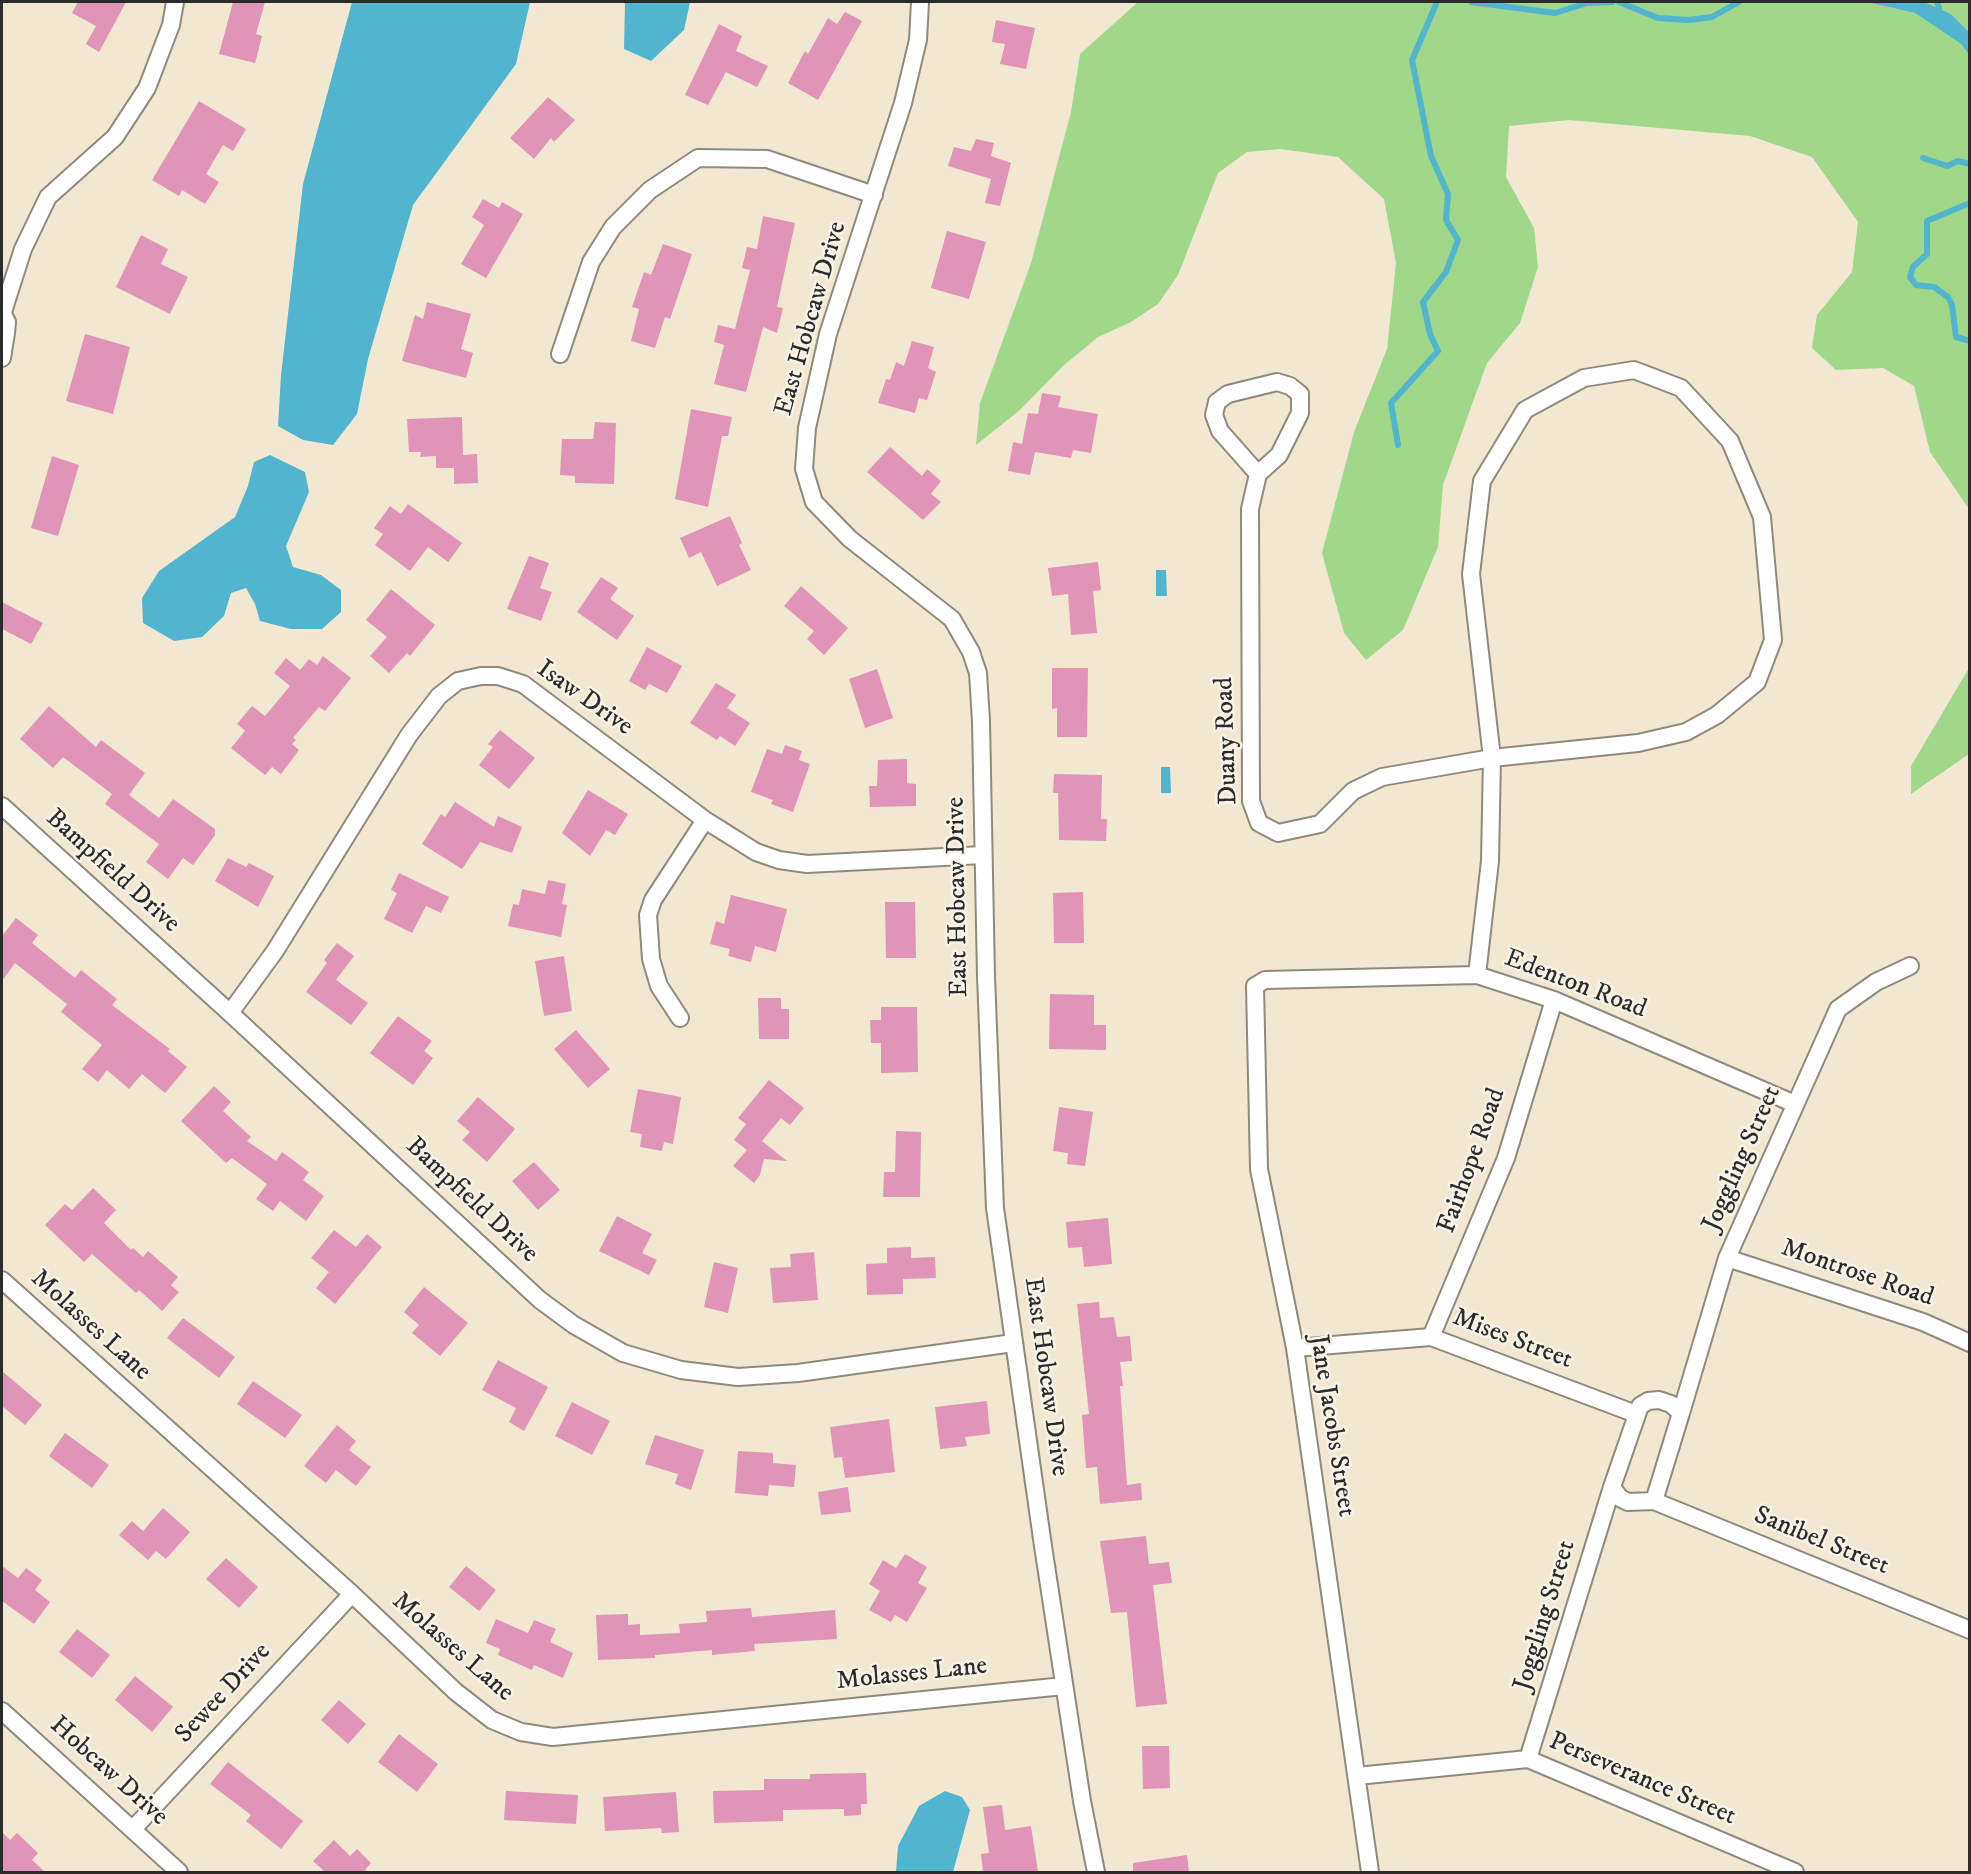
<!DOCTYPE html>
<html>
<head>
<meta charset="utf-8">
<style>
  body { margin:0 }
  #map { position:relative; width:1971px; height:1874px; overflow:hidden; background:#f2e8d2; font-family:"IM FELL DW Pica",serif }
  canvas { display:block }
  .frame { position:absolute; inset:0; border:3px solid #2b2b2b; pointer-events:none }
</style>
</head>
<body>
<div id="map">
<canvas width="1971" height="1874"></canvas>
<div class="frame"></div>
</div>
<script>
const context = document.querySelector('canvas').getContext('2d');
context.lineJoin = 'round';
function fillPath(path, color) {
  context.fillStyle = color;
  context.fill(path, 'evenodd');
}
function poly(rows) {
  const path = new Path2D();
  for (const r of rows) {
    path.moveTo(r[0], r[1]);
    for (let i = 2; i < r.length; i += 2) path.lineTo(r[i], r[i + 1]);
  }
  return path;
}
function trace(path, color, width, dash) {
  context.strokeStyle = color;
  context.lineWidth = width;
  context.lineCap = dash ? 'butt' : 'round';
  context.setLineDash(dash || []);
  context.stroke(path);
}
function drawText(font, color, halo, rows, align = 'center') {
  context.font = font + ' "IM FELL DW Pica",serif';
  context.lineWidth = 5;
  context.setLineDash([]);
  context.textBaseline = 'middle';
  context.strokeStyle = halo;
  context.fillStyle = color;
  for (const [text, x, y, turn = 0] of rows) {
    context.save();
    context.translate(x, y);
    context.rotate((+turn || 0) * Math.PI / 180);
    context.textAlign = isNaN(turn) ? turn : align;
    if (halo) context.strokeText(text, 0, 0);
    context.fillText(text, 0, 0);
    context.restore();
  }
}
fillPath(poly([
  [1138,2,1866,2,1915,13,1961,44,1969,55,1969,509,1930,452,1914,386,1883,368,1836,370,1812,348,1817,315,1852,272,1858,222,1812,157,1750,136,1569,120,1509,126,1506,177,1534,228,1538,267,1520,323,1487,363,1443,485,1438,547,1403,630,1366,660,1344,633,1322,553,1354,432,1387,349,1396,263,1384,199,1338,157,1280,149,1247,152,1218,173,1178,275,1158,304,1131,322,1098,337,1063,366,1020,410,976,445,980,403,1031,263,1071,112,1080,54],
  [1923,2,1969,2,1969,32,1951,14],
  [1969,668,1969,754,1911,794,1911,766]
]), '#a0d789');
fillPath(poly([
  [352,2,530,2,516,64,413,205,368,359,357,414,333,445,303,440,278,426,281,375,303,184],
  [625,2,690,2,684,30,651,61,624,49],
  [1866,2,1924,2,1951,14,1969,32,1969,55,1961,44,1915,13],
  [270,455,305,472,309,492,286,546,293,567,321,575,341,590,341,612,322,629,291,629,260,621,255,604,246,588,231,593,224,616,202,637,174,641,143,623,142,598,159,571,235,517,248,486,254,462],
  [1156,570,1166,570,1167,596,1156,596],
  [1161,767,1170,767,1171,793,1161,793],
  [945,1791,962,1797,970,1810,953,1872,896,1872,898,1846,919,1806]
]), '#51b5d0');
trace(poly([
  [1471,2,1555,13,1587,3,1612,2],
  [1619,2,1658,18,1689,20,1712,17,1739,2],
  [1937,2,1939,8],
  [1923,158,1947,166,1958,161,1970,164],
  [1970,203,1927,221,1927,254,1913,267,1910,277,1916,285,1934,287,1948,297,1952,305,1956,337,1970,341],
  [1398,445,1391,403,1438,351,1430,334,1423,302,1446,272,1458,240,1446,220,1448,194,1431,156,1412,60,1437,2]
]), '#51b5d0', 6);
fillPath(poly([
  [78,2,126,2,99,52,86,44,96,26,72,13],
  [233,2,265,2,256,34,262,36,255,63,219,54],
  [845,12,862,21,818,100,788,83,805,51,808,54,828,18,837,24],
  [996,20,1035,28,1026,69,1000,64,1005,44,992,42],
  [719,24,742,36,736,51,768,66,757,87,726,72,708,105,685,95],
  [548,97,575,120,554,142,551,138,534,159,510,138],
  [199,101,246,129,233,151,223,145,206,174,219,182,205,204,182,190,179,196,152,180],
  [976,139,994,143,991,156,1011,163,1000,206,985,203,991,179,948,166,954,147,971,151],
  [483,199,499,208,502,202,523,214,486,278,461,264,484,225,472,217],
  [763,216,795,223,777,307,783,308,777,333,763,327,746,392,714,384,724,345,714,342,718,325,735,329,750,270,742,268,747,247,757,249],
  [947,231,986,242,969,299,931,288],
  [141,235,168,249,161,264,188,277,170,314,116,287],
  [663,244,692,254,670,319,665,317,655,348,631,341,639,309,632,307,644,272,651,275],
  [427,302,471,314,461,349,473,353,466,378,402,361,415,315,423,319],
  [85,334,130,347,113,414,66,401],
  [912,341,934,347,928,368,936,372,927,400,919,398,915,413,878,403,886,379,890,380,896,362,904,366],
  [1042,393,1061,396,1058,407,1098,414,1091,453,1073,450,1071,458,1035,452,1030,475,1008,471,1013,442,1022,444,1028,413,1038,414],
  [691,409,732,417,728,436,722,436,708,507,675,499],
  [462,417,463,455,477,454,478,483,454,484,454,468,436,468,436,456,420,457,421,452,409,452,407,419],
  [595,422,616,423,614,484,575,483,575,476,560,475,562,439,593,439],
  [890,447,922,476,927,469,941,481,931,494,941,502,923,520,867,472],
  [52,456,79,465,58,536,31,528],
  [408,504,462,543,448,562,428,547,410,571,375,545,383,534,374,528,390,506,401,514],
  [730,516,742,543,739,545,751,570,717,586,701,552,689,558,680,538],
  [529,556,549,563,540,588,552,592,541,621,507,609],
  [1098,562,1101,590,1093,591,1097,633,1071,635,1068,594,1052,596,1048,568],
  [601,577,618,588,610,599,634,616,617,640,577,612],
  [801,586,848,628,824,655,807,639,814,631,784,606],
  [391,589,435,625,410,656,407,653,389,673,370,656,387,637,366,620],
  [2,602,43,623,31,644,2,629],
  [647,647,682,666,667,693,649,684,645,690,629,681],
  [323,656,351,678,325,711,319,707,293,738,296,740,292,744,299,750,281,774,272,767,265,775,231,748,245,731,237,724,252,706,265,716,290,686,274,673,286,658,300,670,309,659,317,665],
  [1052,668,1088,668,1087,737,1057,737,1057,708,1052,709],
  [877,669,893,718,865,728,849,679],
  [716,683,736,695,727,708,750,723,735,746,720,736,717,740,690,723],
  [49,706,96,747,101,740,145,773,129,795,159,818,173,799,215,829,215,835,193,865,183,858,168,879,146,862,159,844,105,804,112,794,63,757,53,768,20,739],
  [500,730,535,758,509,789,479,765,493,747,488,744],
  [785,745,802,751,799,760,810,764,793,812,771,804,773,800,751,792,767,749,782,754],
  [907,759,907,783,916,784,916,806,870,807,869,786,877,786,878,760],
  [1054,774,1102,775,1101,819,1107,819,1106,841,1059,840,1058,793,1053,793],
  [588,790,628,814,615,835,606,830,590,856,562,833],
  [455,802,494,827,498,816,522,827,512,853,480,842,462,869,422,844,441,814,445,817],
  [228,858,246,867,249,863,274,876,258,907,215,881],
  [399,873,449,897,441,913,426,906,412,933,384,919,397,893,391,890],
  [548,880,566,884,562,904,567,905,561,937,508,926,513,904,519,905,522,889,545,894],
  [1083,892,1084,943,1054,943,1053,893],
  [731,895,787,909,776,952,755,946,751,962,728,956,730,949,710,944,716,921,724,924],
  [885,902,915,902,916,958,886,958],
  [16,918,38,935,32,943,75,978,81,970,117,999,112,1005,170,1049,168,1051,187,1067,165,1093,142,1074,129,1089,107,1070,98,1082,82,1069,102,1045,61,1012,67,1004,15,963,2,981,2,936],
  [337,943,354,956,336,980,368,1003,351,1025,306,992,327,963,324,960],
  [564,956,572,1011,544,1016,535,961],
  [1050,994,1094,995,1094,1025,1106,1025,1106,1050,1049,1049],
  [758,998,781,998,781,1009,789,1009,789,1039,759,1039],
  [881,1007,917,1007,918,1072,881,1073,881,1043,871,1043,870,1020,881,1020],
  [398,1016,432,1041,424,1051,433,1058,413,1085,370,1053],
  [576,1030,610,1069,588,1088,554,1049],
  [769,1080,804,1108,790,1125,781,1118,762,1141,787,1161,764,1159,760,1175,754,1183,733,1166,747,1150,734,1140,746,1124,738,1118],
  [214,1086,231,1102,223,1111,251,1137,247,1141,276,1161,282,1152,309,1172,303,1180,324,1196,306,1221,280,1201,273,1211,256,1199,267,1184,232,1158,226,1163,181,1121],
  [638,1089,681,1097,673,1144,664,1142,662,1151,640,1147,642,1134,630,1132],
  [478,1097,515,1129,487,1162,462,1140,470,1132,457,1121],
  [1059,1107,1093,1112,1085,1166,1067,1164,1068,1153,1053,1151],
  [896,1131,921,1132,920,1197,883,1197,884,1172,895,1172],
  [534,1162,560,1190,538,1210,512,1181],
  [93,1188,116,1210,104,1223,131,1250,133,1248,143,1257,148,1251,178,1277,171,1285,179,1292,162,1311,139,1290,136,1293,92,1254,84,1262,45,1225,65,1204,72,1210],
  [617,1216,652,1234,642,1253,657,1260,649,1275,599,1251],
  [1108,1218,1112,1264,1084,1267,1082,1247,1068,1248,1066,1222],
  [334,1230,356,1247,367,1234,382,1247,335,1304,316,1288,329,1272,311,1258],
  [911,1247,911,1258,935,1257,936,1278,903,1279,903,1294,867,1295,866,1264,887,1263,887,1248],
  [814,1252,818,1300,773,1303,770,1268,791,1267,790,1254],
  [714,1262,738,1268,728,1313,704,1307],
  [424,1287,468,1323,440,1356,412,1333,419,1325,404,1312],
  [1099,1302,1100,1318,1114,1317,1117,1337,1130,1336,1132,1361,1120,1362,1123,1386,1120,1386,1127,1485,1141,1483,1142,1500,1100,1504,1097,1467,1086,1468,1082,1415,1089,1414,1077,1304],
  [183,1318,235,1357,219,1378,167,1338],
  [498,1360,548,1387,524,1431,509,1422,516,1408,482,1390],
  [2,1371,42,1405,25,1425,2,1406],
  [253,1381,302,1415,285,1438,237,1404],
  [987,1401,990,1434,965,1437,967,1446,940,1449,935,1407],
  [572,1402,610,1421,592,1455,555,1436],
  [889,1419,895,1472,845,1478,842,1457,834,1458,830,1427],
  [337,1425,356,1441,349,1450,371,1467,356,1486,336,1470,326,1483,304,1466],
  [65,1433,109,1465,92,1488,49,1456],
  [655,1435,704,1450,691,1490,675,1484,678,1474,645,1464],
  [738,1451,773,1453,773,1463,796,1465,794,1487,769,1485,768,1496,735,1493],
  [848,1487,851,1512,821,1515,818,1492],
  [163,1508,190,1532,166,1559,156,1551,148,1560,119,1535,132,1521,143,1531],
  [1146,1536,1149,1564,1169,1562,1172,1583,1153,1585,1167,1704,1136,1707,1127,1612,1111,1613,1100,1541],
  [905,1554,927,1567,918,1583,927,1588,907,1622,895,1615,891,1622,869,1610,880,1591,869,1584,883,1560,896,1568],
  [226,1558,258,1587,239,1608,206,1579],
  [2,1566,18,1578,26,1568,42,1580,35,1590,50,1602,34,1624,2,1601],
  [466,1566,496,1590,479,1611,449,1587],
  [751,1608,752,1617,835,1610,837,1639,754,1644,755,1651,712,1655,712,1650,655,1655,655,1658,598,1660,596,1615,628,1614,628,1625,640,1624,640,1635,680,1633,679,1624,707,1622,706,1611],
  [496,1619,528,1633,534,1620,556,1629,550,1642,573,1653,563,1678,534,1665,532,1670,498,1655,500,1649,486,1643],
  [77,1629,110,1655,92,1678,59,1652],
  [135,1676,173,1707,152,1732,115,1700],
  [339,1700,366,1724,348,1744,321,1720],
  [399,1734,438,1764,417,1792,378,1762],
  [1142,1746,1169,1746,1170,1788,1143,1789],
  [228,1762,303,1821,281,1849,246,1821,251,1815,210,1784],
  [866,1773,867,1804,861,1804,861,1815,844,1816,844,1809,783,1810,783,1821,714,1823,713,1791,764,1790,764,1779,810,1779,810,1774],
  [506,1791,578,1795,576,1824,504,1820],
  [676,1792,679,1832,662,1833,661,1828,605,1831,603,1797],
  [1002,1805,1005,1830,1031,1826,1038,1872,983,1872,981,1854,989,1853,983,1807],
  [2,1832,10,1840,17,1833,38,1853,32,1860,45,1872,2,1872],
  [334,1840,350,1856,357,1849,371,1863,365,1870,368,1872,325,1872,313,1861],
  [1187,1855,1189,1872,1133,1872,1133,1863]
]), '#df94b8');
const street = poly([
  [920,2,918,40,903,103,828,334,807,428,804,469,814,502,850,539,952,619,971,652,978,673,981,721,986,976,995,1208,1043,1546,1082,1801,1096,1872],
  [2,315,23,249,48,197,115,137,147,88,171,25,175,2],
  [560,354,591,262,613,227,650,190,698,158,767,159,874,195],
  [2,358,6,333,7,322,3,314],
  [1258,474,1279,455,1300,413,1300,394,1290,386,1277,382,1228,394,1217,402,1214,415,1220,431,1258,474,1250,509,1251,801,1259,823,1278,833,1320,824,1353,791,1382,777,1492,758,1638,743,1686,732,1717,715,1757,682,1773,640,1762,517,1730,441,1681,388,1634,370,1584,378,1525,410,1482,481,1471,574,1492,758,1490,861,1477,975],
  [2,806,230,1013,540,1300,574,1325,623,1353,681,1370,738,1377,798,1373,1013,1343],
  [230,1013,275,951,409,735,439,696,458,681,481,676,498,676,523,684,705,820,756,852,779,860,807,864,983,855],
  [680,1018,659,986,651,959,648,915,653,900,705,820],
  [1727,1258,1923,1322,1970,1343],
  [2,1280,352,1594,456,1692,492,1720,521,1732,553,1737,1064,1686],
  [1431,1337,1506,1158,1554,1000],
  [1295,1348,1431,1337,1636,1414],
  [1659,1400,1671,1404,1681,1413,1654,1501,1628,1502,1620,1498,1612,1487,1640,1406,1648,1401,1659,1400],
  [1681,1413,1727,1258,1838,1009,1876,982,1910,966],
  [1654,1501,1970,1630],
  [2,1711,179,1872],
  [1528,1759,1612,1487],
  [1357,1776,1528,1759,1795,1872],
  [133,1829,352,1594],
  [1370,1872,1295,1348,1259,1169,1255,986,1265,980,1477,975,1554,1000,1795,1104]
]);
trace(street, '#8e8a7e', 20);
trace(street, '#fff', 16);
drawText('26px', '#2b2b2b', '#f7f3e8', [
  ["East Hobcaw Drive",812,319,-74],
  ["Isaw Drive",584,699,35],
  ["Duany Road",1228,741,-92],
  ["Bampfield Drive",112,872,42],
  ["East Hobcaw Drive",959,897,-91],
  ["Edenton Road",1575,985,21],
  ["Joggling Street",1743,1159,-66],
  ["Fairhope Road",1473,1161,-70],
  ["Bampfield Drive",471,1201,43],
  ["Montrose Road",1857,1274,19],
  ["Molasses Lane",90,1326,42],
  ["Mises Street",1512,1340,21],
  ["East Hobcaw Drive",1045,1377,82],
  ["Jane Jacobs Street",1331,1426,81],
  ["Sanibel Street",1821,1542,22],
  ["Joggling Street",1546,1616,-73],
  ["Molasses Lane",452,1648,41],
  ["Molasses Lane",912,1675,-6],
  ["Sewee Drive",224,1694,-47],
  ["Hobcaw Drive",108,1772,42],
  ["Perseverance Street",1642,1780,23]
]);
</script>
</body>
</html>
